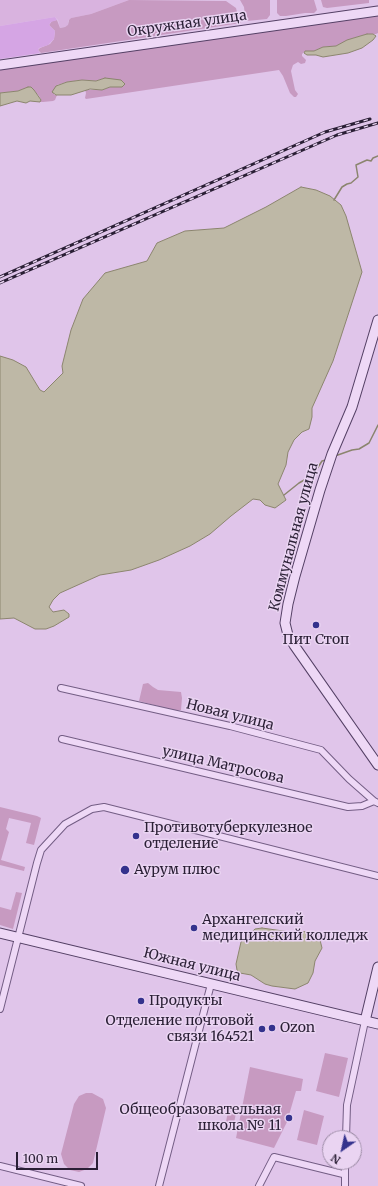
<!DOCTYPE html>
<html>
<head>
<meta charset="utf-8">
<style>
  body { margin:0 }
  #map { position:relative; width:378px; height:1186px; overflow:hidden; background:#e0c5ea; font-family:Merriweather,serif }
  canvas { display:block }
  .north { position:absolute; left:322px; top:1130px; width:40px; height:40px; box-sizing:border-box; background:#ead4f2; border:1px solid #9d8ca6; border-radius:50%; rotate:214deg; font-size:11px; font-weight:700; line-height:16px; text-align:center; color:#2a1f35 }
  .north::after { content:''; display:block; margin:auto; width:14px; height:18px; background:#34328d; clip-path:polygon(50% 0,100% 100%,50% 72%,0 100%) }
  .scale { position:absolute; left:16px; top:1152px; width:82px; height:18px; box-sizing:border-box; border:2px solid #2a1f35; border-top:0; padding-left:5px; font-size:12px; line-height:14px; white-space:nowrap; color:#2a1f35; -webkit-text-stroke:3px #ead4f2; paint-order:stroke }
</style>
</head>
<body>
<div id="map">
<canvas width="378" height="1186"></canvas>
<div class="north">N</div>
<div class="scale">100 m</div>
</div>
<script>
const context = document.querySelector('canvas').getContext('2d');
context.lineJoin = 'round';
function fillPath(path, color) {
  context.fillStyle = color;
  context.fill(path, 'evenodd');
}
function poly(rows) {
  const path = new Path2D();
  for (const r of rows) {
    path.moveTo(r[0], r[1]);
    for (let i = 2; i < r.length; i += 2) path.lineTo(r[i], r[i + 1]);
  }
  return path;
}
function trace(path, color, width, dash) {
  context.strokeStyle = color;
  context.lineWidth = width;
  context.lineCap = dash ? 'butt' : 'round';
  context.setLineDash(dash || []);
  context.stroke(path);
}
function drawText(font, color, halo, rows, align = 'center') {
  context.font = font + ' Merriweather,serif';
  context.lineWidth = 3;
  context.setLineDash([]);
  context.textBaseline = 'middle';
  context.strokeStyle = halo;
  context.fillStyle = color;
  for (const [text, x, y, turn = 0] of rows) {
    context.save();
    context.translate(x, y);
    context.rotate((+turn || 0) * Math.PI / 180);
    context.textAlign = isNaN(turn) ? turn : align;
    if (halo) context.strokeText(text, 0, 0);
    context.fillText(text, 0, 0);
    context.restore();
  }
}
fillPath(poly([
  [0,0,129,0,91,14,71,18,68,21,68,26,60,28,58,20,55,17,0,26]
]), '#d9b3df');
fillPath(poly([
  [129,0,226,1,236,8,238,16,241,23,41,53,38,50,40,48,50,44,54,39,55,31,49,25,52,21,57,20,60,28,65,27,68,25,69,20,71,18,91,14],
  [240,0,270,0,270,15,267,19,247,21,245,16,244,7],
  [277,0,314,0,317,10,314,13,305,13,286,16,280,16,277,13],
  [321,0,369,0,369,3,327,8,323,7],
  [378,15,378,33,376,34,367,34,351,39,336,46,323,47,314,51,305,51,302,54,302,56,306,60,305,63,301,64,298,62,293,65,291,71,295,90,298,94,296,97,294,97,290,93,283,76,279,70,86,99,85,98,86,93,85,90,102,90,110,87,115,87,105,78,96,81,82,80,67,82,57,85,54,95,57,95,55,100,53,101,43,102,40,102,41,100,39,96,31,87,18,91,0,93,0,70],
  [148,683,153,687,158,690,181,692,182,698,181,710,176,711,139,701,143,684],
  [0,807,37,816,41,818,34,845,26,843,31,823,9,818,6,829,9,832,1,860,25,867,24,871,0,865],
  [16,892,22,893,13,929,0,925,0,907,11,910],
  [325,1053,348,1058,339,1097,316,1091],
  [250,1067,303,1079,301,1091,296,1091,287,1122,274,1148,236,1138],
  [86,1093,92,1093,103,1099,106,1108,93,1163,87,1169,79,1172,70,1170,64,1164,61,1154,74,1104,79,1096],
  [304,1110,324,1116,317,1145,297,1140],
  [228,1111,236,1113,234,1123,226,1122]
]), '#c79ac1');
fillPath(poly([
  [55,17,57,20,51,22,49,25,55,31,54,39,48,45,39,48,38,50,40,53,0,59,0,26]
]), '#d5a5e4');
const water = poly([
  [367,34,373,34,376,36,373,40,362,48,348,53,323,57,316,55,307,55,304,53,305,51,314,51,323,47,336,46,347,40,367,34],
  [105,78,121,80,125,84,122,87,110,87,102,90,90,89,71,95,56,95,52,92,56,86,67,82,82,80,96,81,105,78],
  [28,87,31,87,34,90,41,100,40,102,30,101,26,103,17,101,0,106,0,93,18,91,28,87],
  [301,187,316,190,330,196,341,205,346,216,362,272,333,361,312,408,312,417,309,429,302,432,294,440,288,452,286,465,278,484,286,500,275,508,265,505,260,500,253,499,231,516,210,534,190,546,159,560,131,570,100,575,60,593,53,600,49,607,53,612,64,610,69,614,69,617,54,626,46,629,35,629,14,618,0,619,0,356,13,360,26,367,40,390,44,392,63,373,62,366,71,330,83,299,105,273,147,261,157,243,185,231,224,228,266,207,301,187],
  [262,928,290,932,297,931,308,932,315,936,320,940,322,948,315,961,313,973,308,983,295,989,272,986,265,984,251,975,240,973,237,970,236,964,241,942,255,929,262,928]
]);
fillPath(water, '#beb8a6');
trace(water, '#8b856e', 1);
trace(poly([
  [334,200,342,187,347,184,351,183,358,177,356,165,367,160,371,161,373,158,378,156],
  [335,456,352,450,359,449,369,443,378,425],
  [284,495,299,483,313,475,322,461,326,460]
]), '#8b856e', 1.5);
const street = poly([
  [61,688,230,726,321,750,349,779,374,801,378,803],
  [62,739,348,807,362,806,374,801],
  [0,1009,37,863,41,850,65,824,92,809,104,807,378,876],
  [346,1138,347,1105,365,1021],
  [0,1166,81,1186],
  [159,1186,211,984],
  [259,1186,274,1157,343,1174],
  [345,1186,345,1162]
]);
const secondary = poly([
  [0,65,378,11],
  [378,320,352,407,332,454,320,490,295,576,288,604,285,623,288,635,294,645,378,765],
  [0,933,378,1024],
  [365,1021,378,967]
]);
trace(street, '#735d84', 8);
trace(secondary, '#544065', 11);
trace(street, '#eed8f6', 6);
trace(secondary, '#eed8f6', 9);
const rail = poly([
  [0,277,325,132,370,119],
  [0,283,337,135,378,123]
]);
trace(rail, '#2a1f35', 3);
trace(rail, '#ead4f2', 1.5, [4.5]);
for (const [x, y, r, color] of [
  [316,625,4,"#34328d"],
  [136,836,4,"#34328d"],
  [125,870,5,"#34328d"],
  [194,928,4,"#34328d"],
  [141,1001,4,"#34328d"],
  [272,1028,4,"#34328d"],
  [262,1029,4,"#34328d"],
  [289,1118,4,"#34328d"]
]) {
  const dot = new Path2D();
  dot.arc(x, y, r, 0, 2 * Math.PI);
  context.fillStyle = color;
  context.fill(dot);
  trace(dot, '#ead4f2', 1.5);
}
drawText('14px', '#2a1f35', '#ead4f2', [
  ["Окружная улица",187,24,-8],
  ["Коммунальная улица",294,537,-75],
  ["Новая улица",230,715,14],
  ["улица Матросова",223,765,13],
  ["Южная улица",192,965,14]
]);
drawText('14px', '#2a1f35', '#ead4f2', [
  ["Пит Стоп",316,640,"center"],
  ["Противотуберкулезное",144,828],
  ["отделение",144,844],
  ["Аурум плюс",134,870],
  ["Архангелский",202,920],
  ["медицинский колледж",202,936],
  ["Продукты",149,1001],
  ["Отделение почтовой",254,1021,"right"],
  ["связи 164521",254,1037,"right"],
  ["Ozon",280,1028],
  ["Общеобразовательная",281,1110,"right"],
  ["школа № 11",281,1126,"right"]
], 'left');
</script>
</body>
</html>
